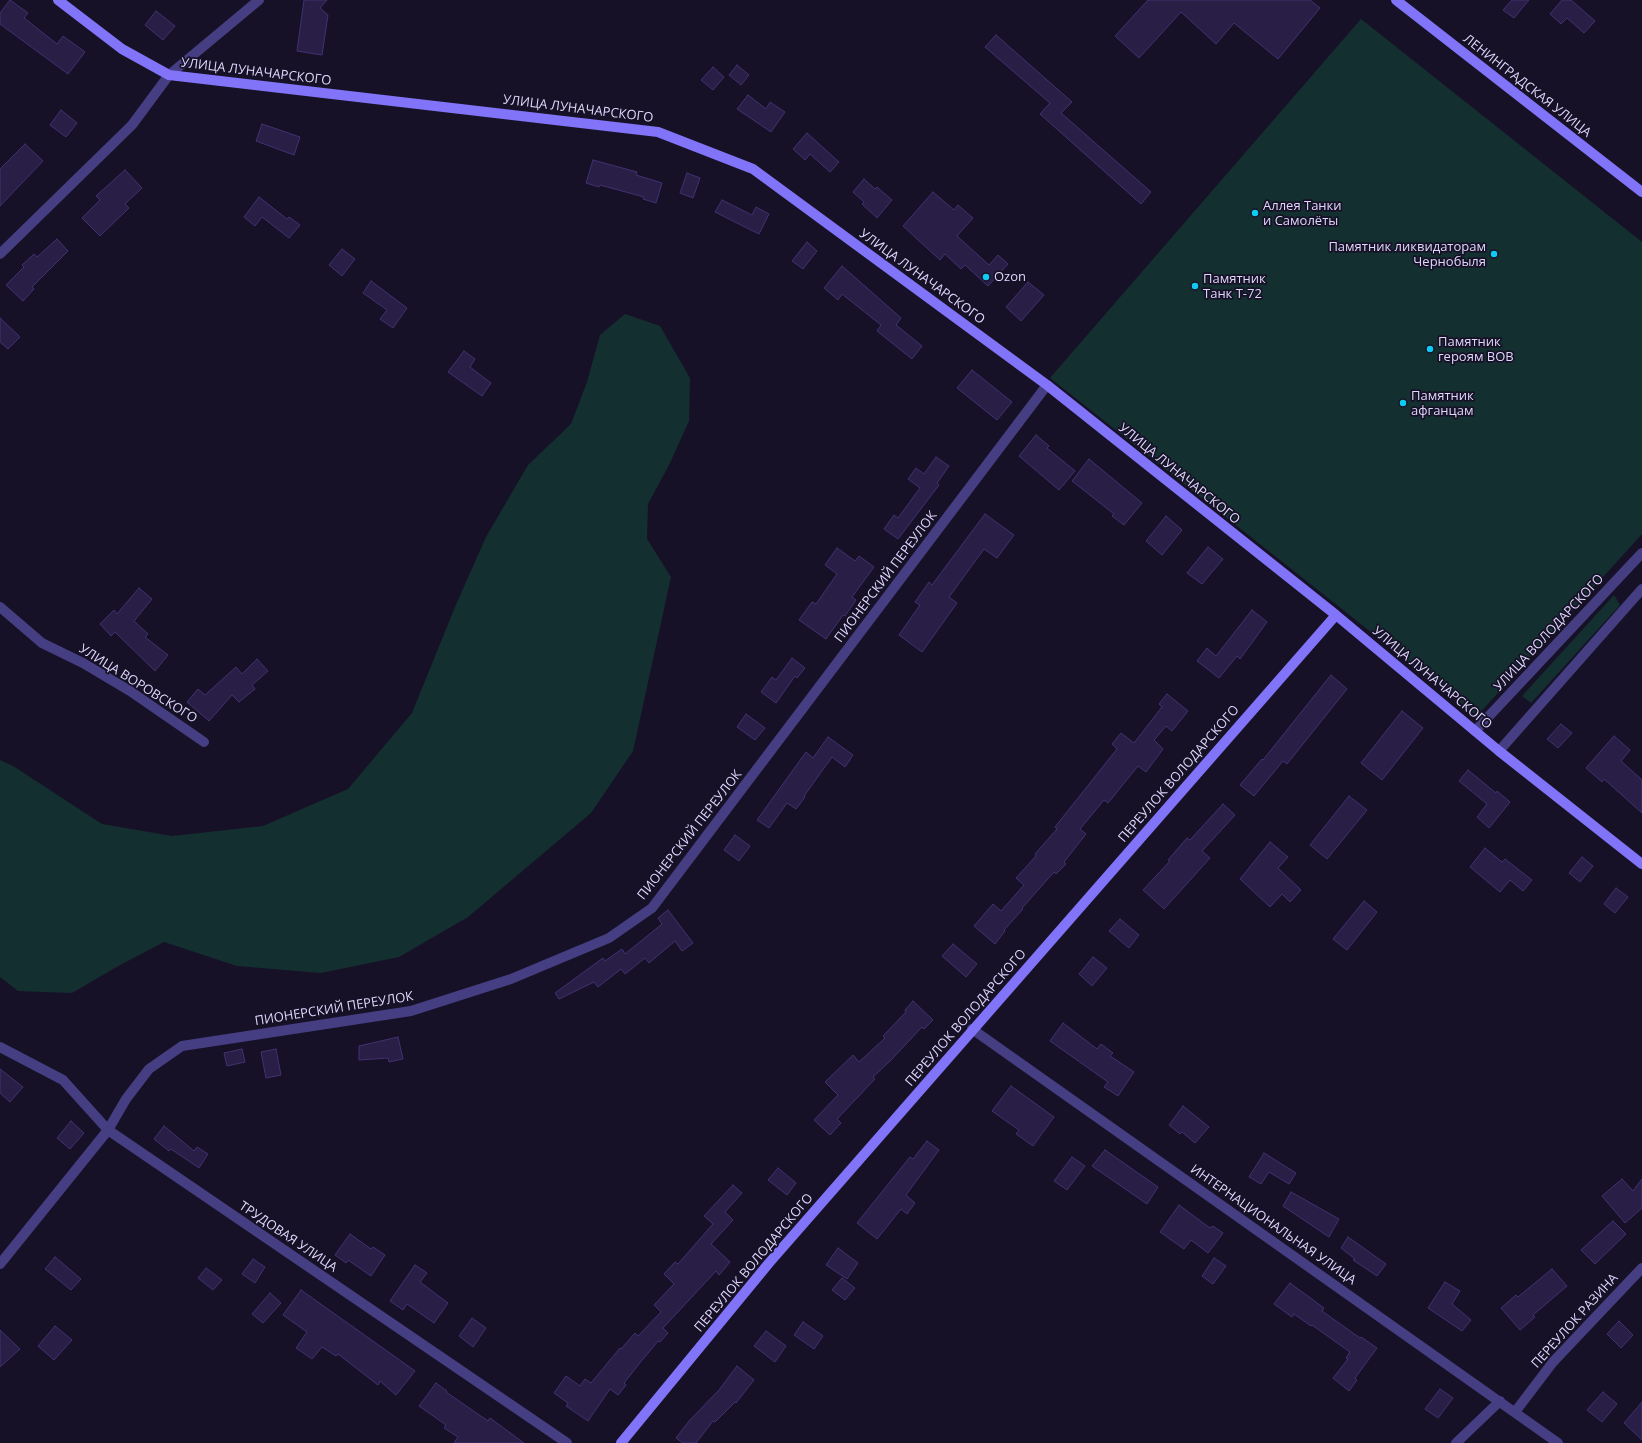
<!DOCTYPE html>
<html>
<head>
<meta charset="utf-8">
<style>
  body { margin:0 }
  canvas { display:block; background:#161126 }
</style>
</head>
<body>
<canvas width="1642" height="1443"></canvas>
<script>
const context = document.querySelector('canvas').getContext('2d');
context.lineJoin = 'round';
function fillPath(path, color) {
  context.fillStyle = color;
  context.fill(path, 'evenodd');
}
function poly(rows) {
  const path = new Path2D();
  for (const r of rows) {
    path.moveTo(r[0], r[1]);
    for (let i = 2; i < r.length; i += 2) path.lineTo(r[i], r[i + 1]);
  }
  return path;
}
function trace(path, color, width, dash) {
  context.strokeStyle = color;
  context.lineWidth = width;
  context.lineCap = dash ? 'butt' : 'round';
  context.setLineDash(dash || []);
  context.stroke(path);
}
function drawText(font, color, halo, rows, align = 'center') {
  context.font = font + ' "Open Sans",sans-serif';
  context.lineWidth = 3.5;
  context.setLineDash([]);
  context.textBaseline = 'middle';
  context.strokeStyle = halo;
  context.fillStyle = color;
  for (const [text, x, y, turn = 0] of rows) {
    context.save();
    context.translate(x, y);
    context.rotate((+turn || 0) * Math.PI / 180);
    context.textAlign = isNaN(turn) ? turn : align;
    if (halo) context.strokeText(text, 0, 0);
    context.fillText(text, 0, 0);
    context.restore();
  }
}
fillPath(poly([
  [1361,19,1642,242,1642,534,1477,716,1050,378],
  [625,314,660,326,690,378,689,421,669,465,648,504,647,539,671,577,633,751,591,813,468,917,399,957,321,973,237,966,164,942,120,965,72,993,18,991,0,977,0,760,13,766,102,824,172,836,263,826,348,789,412,713,455,607,486,537,528,465,571,424,587,382,600,335],
  [1614,595,1620,605,1531,703,1522,696]
]), '#142f30');
const building = poly([
  [10,0,28,13,24,18,57,44,63,36,85,52,68,74,0,24,0,13,10,0],
  [304,0,327,0,320,8,328,15,322,55,297,51,304,0],
  [1148,0,1310,0,1320,8,1278,59,1234,23,1216,44,1181,12,1139,58,1115,36,1148,0],
  [1512,0,1529,0,1514,18,1503,10,1512,0],
  [1562,0,1571,0,1595,21,1584,33,1567,18,1561,24,1550,14,1562,0],
  [156,11,175,26,163,40,145,25,156,11],
  [996,35,1072,102,1061,113,1151,192,1141,204,1040,114,1050,103,985,47,996,35],
  [737,65,749,75,741,85,729,75,737,65],
  [713,67,724,77,713,90,701,80,713,67],
  [748,95,766,109,770,102,785,112,771,132,737,109,748,95],
  [61,110,77,123,66,137,50,125,61,110],
  [262,124,300,137,294,155,256,141,262,124],
  [807,133,839,162,830,172,810,154,805,160,793,149,807,133],
  [25,144,43,161,0,206,0,169,25,144],
  [593,160,637,172,636,175,662,183,656,203,643,199,644,197,600,185,599,187,586,183,593,160],
  [125,170,142,188,125,204,129,208,100,236,82,218,100,200,96,196,125,170],
  [687,173,700,178,693,198,680,193,687,173],
  [864,179,875,189,877,187,892,200,877,218,862,204,864,202,853,192,864,179],
  [933,192,954,210,958,205,973,218,957,236,989,265,998,255,1008,264,988,286,965,265,961,269,945,254,940,260,903,226,933,192],
  [259,197,287,219,289,217,300,225,289,238,262,217,255,226,244,217,259,197],
  [722,200,752,215,756,207,769,214,759,234,715,212,722,200],
  [57,239,68,251,32,287,34,289,23,301,6,285,24,267,22,265,34,254,37,257,57,239],
  [807,242,817,251,803,269,792,261,807,242],
  [342,249,355,259,342,276,329,265,342,249],
  [842,266,901,318,896,325,922,346,912,359,877,331,881,325,842,294,838,300,824,288,842,266],
  [371,281,407,308,393,328,380,319,387,310,363,293,371,281],
  [1028,282,1044,295,1021,321,1006,307,1028,282],
  [0,318,20,337,8,349,0,342,0,318],
  [464,351,475,359,470,367,491,383,482,396,448,372,464,351],
  [972,370,1012,402,997,420,957,388,972,370],
  [1036,435,1049,446,1047,448,1075,471,1059,490,1019,456,1036,435],
  [936,457,949,466,937,483,939,485,898,539,884,529,894,515,898,518,920,488,908,479,916,468,924,474,936,457],
  [1089,459,1142,503,1124,525,1112,516,1114,514,1072,481,1089,459],
  [985,514,1014,535,997,558,984,549,949,597,957,603,922,652,899,635,920,605,915,602,929,582,932,585,985,514],
  [1166,516,1182,530,1162,555,1146,541,1166,516],
  [1208,547,1223,559,1202,584,1187,573,1208,547],
  [837,548,855,561,859,556,874,567,852,597,856,600,845,616,843,615,826,639,799,620,812,602,816,604,837,574,825,565,837,548],
  [139,588,152,599,134,621,148,634,145,637,168,655,155,671,115,632,111,636,100,624,114,610,117,614,139,588],
  [1252,610,1267,622,1240,659,1237,656,1219,678,1197,661,1207,648,1216,656,1252,610],
  [792,658,805,668,797,678,795,676,776,703,761,692,772,677,776,680,792,658],
  [257,659,268,671,252,685,255,689,239,702,232,695,209,721,187,702,198,689,205,695,236,667,242,674,257,659],
  [1331,675,1347,689,1287,764,1283,761,1254,796,1240,785,1262,759,1263,760,1331,675],
  [1167,694,1188,711,1172,731,1166,726,1154,740,1163,749,1146,772,1138,766,1108,803,1104,800,1080,829,1086,834,1064,862,1066,864,1056,874,1054,872,1022,908,1023,909,1004,930,1005,931,995,944,974,926,993,904,1001,911,1024,885,1016,878,1036,856,1035,854,1057,829,1055,827,1117,749,1112,744,1121,733,1134,743,1162,707,1159,704,1167,694],
  [1402,711,1423,728,1382,780,1361,763,1402,711],
  [746,714,765,728,755,740,737,727,746,714],
  [1561,724,1572,733,1558,748,1547,739,1561,724],
  [1614,736,1630,750,1621,761,1642,780,1642,813,1604,779,1602,782,1586,768,1614,736],
  [828,737,853,755,845,767,832,757,804,796,805,797,796,809,787,803,769,828,757,820,806,752,813,758,828,737],
  [1468,770,1496,793,1497,791,1510,802,1489,828,1477,817,1487,804,1459,781,1468,770],
  [1349,796,1367,810,1327,859,1310,845,1349,796],
  [1223,804,1235,815,1202,851,1210,858,1164,909,1143,890,1170,861,1168,860,1187,838,1190,840,1223,804],
  [735,835,750,846,739,861,724,850,735,835],
  [1270,842,1288,857,1278,868,1301,890,1290,902,1282,894,1270,907,1240,879,1270,842],
  [1485,848,1502,862,1505,859,1532,880,1523,891,1510,880,1500,892,1470,867,1485,848],
  [1582,857,1593,866,1580,882,1569,873,1582,857],
  [1616,888,1628,897,1615,913,1604,904,1616,888],
  [1364,901,1377,912,1347,950,1333,939,1364,901],
  [668,910,693,943,682,951,675,941,649,963,645,958,625,974,621,969,598,987,594,982,559,999,555,993,603,958,605,961,622,949,625,954,662,924,658,918,668,910],
  [1120,919,1139,935,1129,948,1109,931,1120,919],
  [953,944,977,964,966,977,942,956,953,944],
  [1093,957,1107,968,1092,986,1079,974,1093,957],
  [913,1001,933,1020,924,1029,922,1027,891,1060,873,1077,875,1079,837,1119,841,1123,830,1135,814,1120,838,1095,825,1082,853,1055,859,1062,885,1038,883,1036,906,1012,905,1010,913,1001],
  [1063,1023,1097,1049,1101,1044,1113,1053,1110,1056,1134,1072,1118,1096,1104,1087,1108,1082,1050,1041,1063,1023],
  [398,1037,403,1059,389,1062,388,1058,359,1060,359,1046,398,1037],
  [242,1049,245,1062,227,1066,224,1053,242,1049],
  [276,1049,281,1075,266,1078,261,1052,276,1049],
  [0,1069,23,1087,10,1102,0,1093,0,1069],
  [1011,1086,1054,1117,1033,1146,1016,1134,1019,1130,992,1111,1011,1086],
  [1183,1106,1209,1127,1195,1143,1182,1132,1180,1134,1169,1125,1183,1106],
  [71,1121,84,1133,70,1149,57,1138,71,1121],
  [164,1126,194,1151,197,1147,208,1154,199,1168,171,1149,169,1151,154,1139,164,1126],
  [927,1141,939,1150,906,1195,915,1203,907,1214,901,1209,877,1239,857,1223,910,1157,913,1159,927,1141],
  [1105,1150,1158,1187,1147,1204,1092,1166,1105,1150],
  [1264,1153,1296,1173,1289,1184,1269,1172,1261,1184,1249,1177,1264,1153],
  [1072,1157,1085,1166,1067,1190,1054,1181,1072,1157],
  [778,1168,796,1183,787,1195,768,1180,778,1168],
  [1622,1179,1633,1191,1642,1179,1642,1208,1625,1223,1602,1196,1622,1179],
  [733,1185,742,1193,725,1212,733,1220,711,1244,730,1262,719,1275,716,1271,663,1328,668,1333,660,1342,658,1341,639,1364,624,1383,626,1385,618,1395,610,1389,588,1421,566,1406,568,1403,554,1393,566,1376,580,1386,585,1379,591,1383,620,1348,621,1349,635,1333,638,1336,661,1312,654,1305,674,1284,664,1274,675,1262,678,1264,713,1224,704,1216,733,1185],
  [1291,1192,1339,1219,1329,1237,1283,1206,1291,1192],
  [1179,1205,1210,1228,1213,1226,1223,1233,1208,1253,1191,1240,1184,1249,1160,1232,1179,1205],
  [1613,1221,1626,1234,1595,1264,1581,1250,1613,1221],
  [350,1234,371,1249,373,1247,385,1255,371,1276,348,1260,346,1263,335,1255,350,1234],
  [1348,1237,1386,1264,1377,1276,1353,1260,1355,1259,1341,1248,1348,1237],
  [838,1248,858,1263,847,1279,826,1265,838,1248],
  [55,1257,81,1279,71,1290,45,1269,55,1257],
  [1214,1258,1226,1266,1213,1284,1202,1276,1214,1258],
  [253,1259,265,1267,255,1283,242,1274,253,1259],
  [415,1265,427,1273,420,1282,448,1303,434,1323,407,1304,403,1310,390,1301,415,1265],
  [206,1268,222,1280,213,1290,198,1278,206,1268],
  [1552,1269,1567,1286,1533,1315,1535,1317,1520,1330,1501,1308,1516,1295,1518,1297,1552,1269],
  [842,1278,855,1288,845,1300,832,1290,842,1278],
  [1445,1282,1460,1291,1452,1304,1471,1320,1462,1331,1428,1308,1445,1282],
  [1290,1283,1324,1308,1322,1311,1360,1338,1361,1337,1377,1348,1355,1378,1357,1380,1349,1391,1333,1378,1348,1359,1346,1358,1350,1352,1312,1325,1311,1326,1294,1314,1292,1317,1274,1304,1290,1283],
  [301,1290,415,1371,396,1395,380,1381,378,1385,338,1354,336,1356,322,1347,312,1359,296,1348,307,1332,283,1315,301,1290],
  [270,1293,281,1303,263,1323,252,1314,270,1293],
  [472,1318,486,1328,473,1347,459,1336,472,1318],
  [1619,1321,1633,1335,1621,1348,1607,1334,1619,1321],
  [803,1322,823,1336,814,1349,794,1335,803,1322],
  [55,1326,72,1340,54,1360,38,1346,55,1326],
  [0,1330,20,1349,0,1367,0,1330],
  [766,1331,786,1346,775,1362,754,1346,766,1331],
  [737,1366,754,1380,736,1403,735,1402,715,1422,713,1421,696,1443,683,1443,676,1438,689,1421,719,1390,737,1366],
  [436,1383,447,1391,446,1392,488,1421,490,1418,524,1443,454,1443,458,1437,444,1428,446,1425,419,1406,436,1383],
  [1440,1389,1453,1398,1438,1418,1425,1409,1440,1389],
  [1603,1392,1617,1404,1602,1422,1587,1410,1603,1392],
  [1642,1402,1642,1440,1624,1423,1642,1402]
]);
fillPath(building, '#291e46');
trace(building, '#423171', 1);
trace(poly([
  [0,254,132,125,169,75,259,0],
  [0,607,42,643,83,663,130,691,204,742],
  [1475,731,1642,553],
  [1499,751,1642,589],
  [972,1029,1558,1443],
  [0,1047,63,1080,108,1130,567,1443],
  [0,1264,108,1130,126,1099,149,1069,182,1046,411,1011,511,979,609,938,652,908,1047,385],
  [1515,1412,1553,1362,1642,1268],
  [1456,1443,1500,1401]
]), '#463e82', 10);
trace(poly([
  [58,0,122,49,169,75,658,132,753,169,1047,385,1336,615,1499,751,1642,864],
  [1396,0,1642,192],
  [621,1443,769,1263,1336,615]
]), '#8174f8', 10);
for (const [x, y, r, color] of [
  [1255,213,4,"#0ecbf3"],
  [1494,254,4,"#0ecbf3"],
  [986,277,4,"#0ecbf3"],
  [1195,286,4,"#0ecbf3"],
  [1430,349,4,"#0ecbf3"],
  [1403,403,4,"#0ecbf3"]
]) {
  const dot = new Path2D();
  dot.arc(x, y, r, 0, 2 * Math.PI);
  context.fillStyle = color;
  context.fill(dot);
  trace(dot, '#161126', 1.5);
}
drawText('13px', '#dfd7fd', '#161126', [
  ["УЛИЦА ЛУНАЧАРСКОГО",256,72,7],
  ["ЛЕНИНГРАДСКАЯ УЛИЦА",1527,86,38],
  ["УЛИЦА ЛУНАЧАРСКОГО",578,109,7],
  ["УЛИЦА ЛУНАЧАРСКОГО",922,277,36],
  ["УЛИЦА ЛУНАЧАРСКОГО",1179,474,39],
  ["ПИОНЕРСКИЙ ПЕРЕУЛОК",886,577,-53],
  ["УЛИЦА ВОЛОДАРСКОГО",1549,633,-47],
  ["УЛИЦА ЛУНАЧАРСКОГО",1432,678,40],
  ["УЛИЦА ВОРОВСКОГО",138,684,32],
  ["ПЕРЕУЛОК ВОЛОДАРСКОГО",1179,774,-49],
  ["ПИОНЕРСКИЙ ПЕРЕУЛОК",690,835,-52],
  ["ПИОНЕРСКИЙ ПЕРЕУЛОК",334,1009,-9],
  ["ПЕРЕУЛОК ВОЛОДАРСКОГО",966,1018,-49],
  ["ИНТЕРНАЦИОНАЛЬНАЯ УЛИЦА",1273,1225,35],
  ["ТРУДОВАЯ УЛИЦА",288,1237,34],
  ["ПЕРЕУЛОК ВОЛОДАРСКОГО",754,1263,-50],
  ["ПЕРЕУЛОК РАЗИНА",1575,1321,-48]
]);
drawText('13px', '#dfd7fd', '#161126', [
  ["Аллея Танки",1263,206],
  ["и Самолёты",1263,221],
  ["Памятник ликвидаторам",1486,247,"right"],
  ["Чернобыля",1486,262,"right"],
  ["Ozon",994,277],
  ["Памятник",1203,279],
  ["Танк Т-72",1203,294],
  ["Памятник",1438,342],
  ["героям ВОВ",1438,357],
  ["Памятник",1411,396],
  ["афганцам",1411,411]
], 'left');
</script>
</body>
</html>
